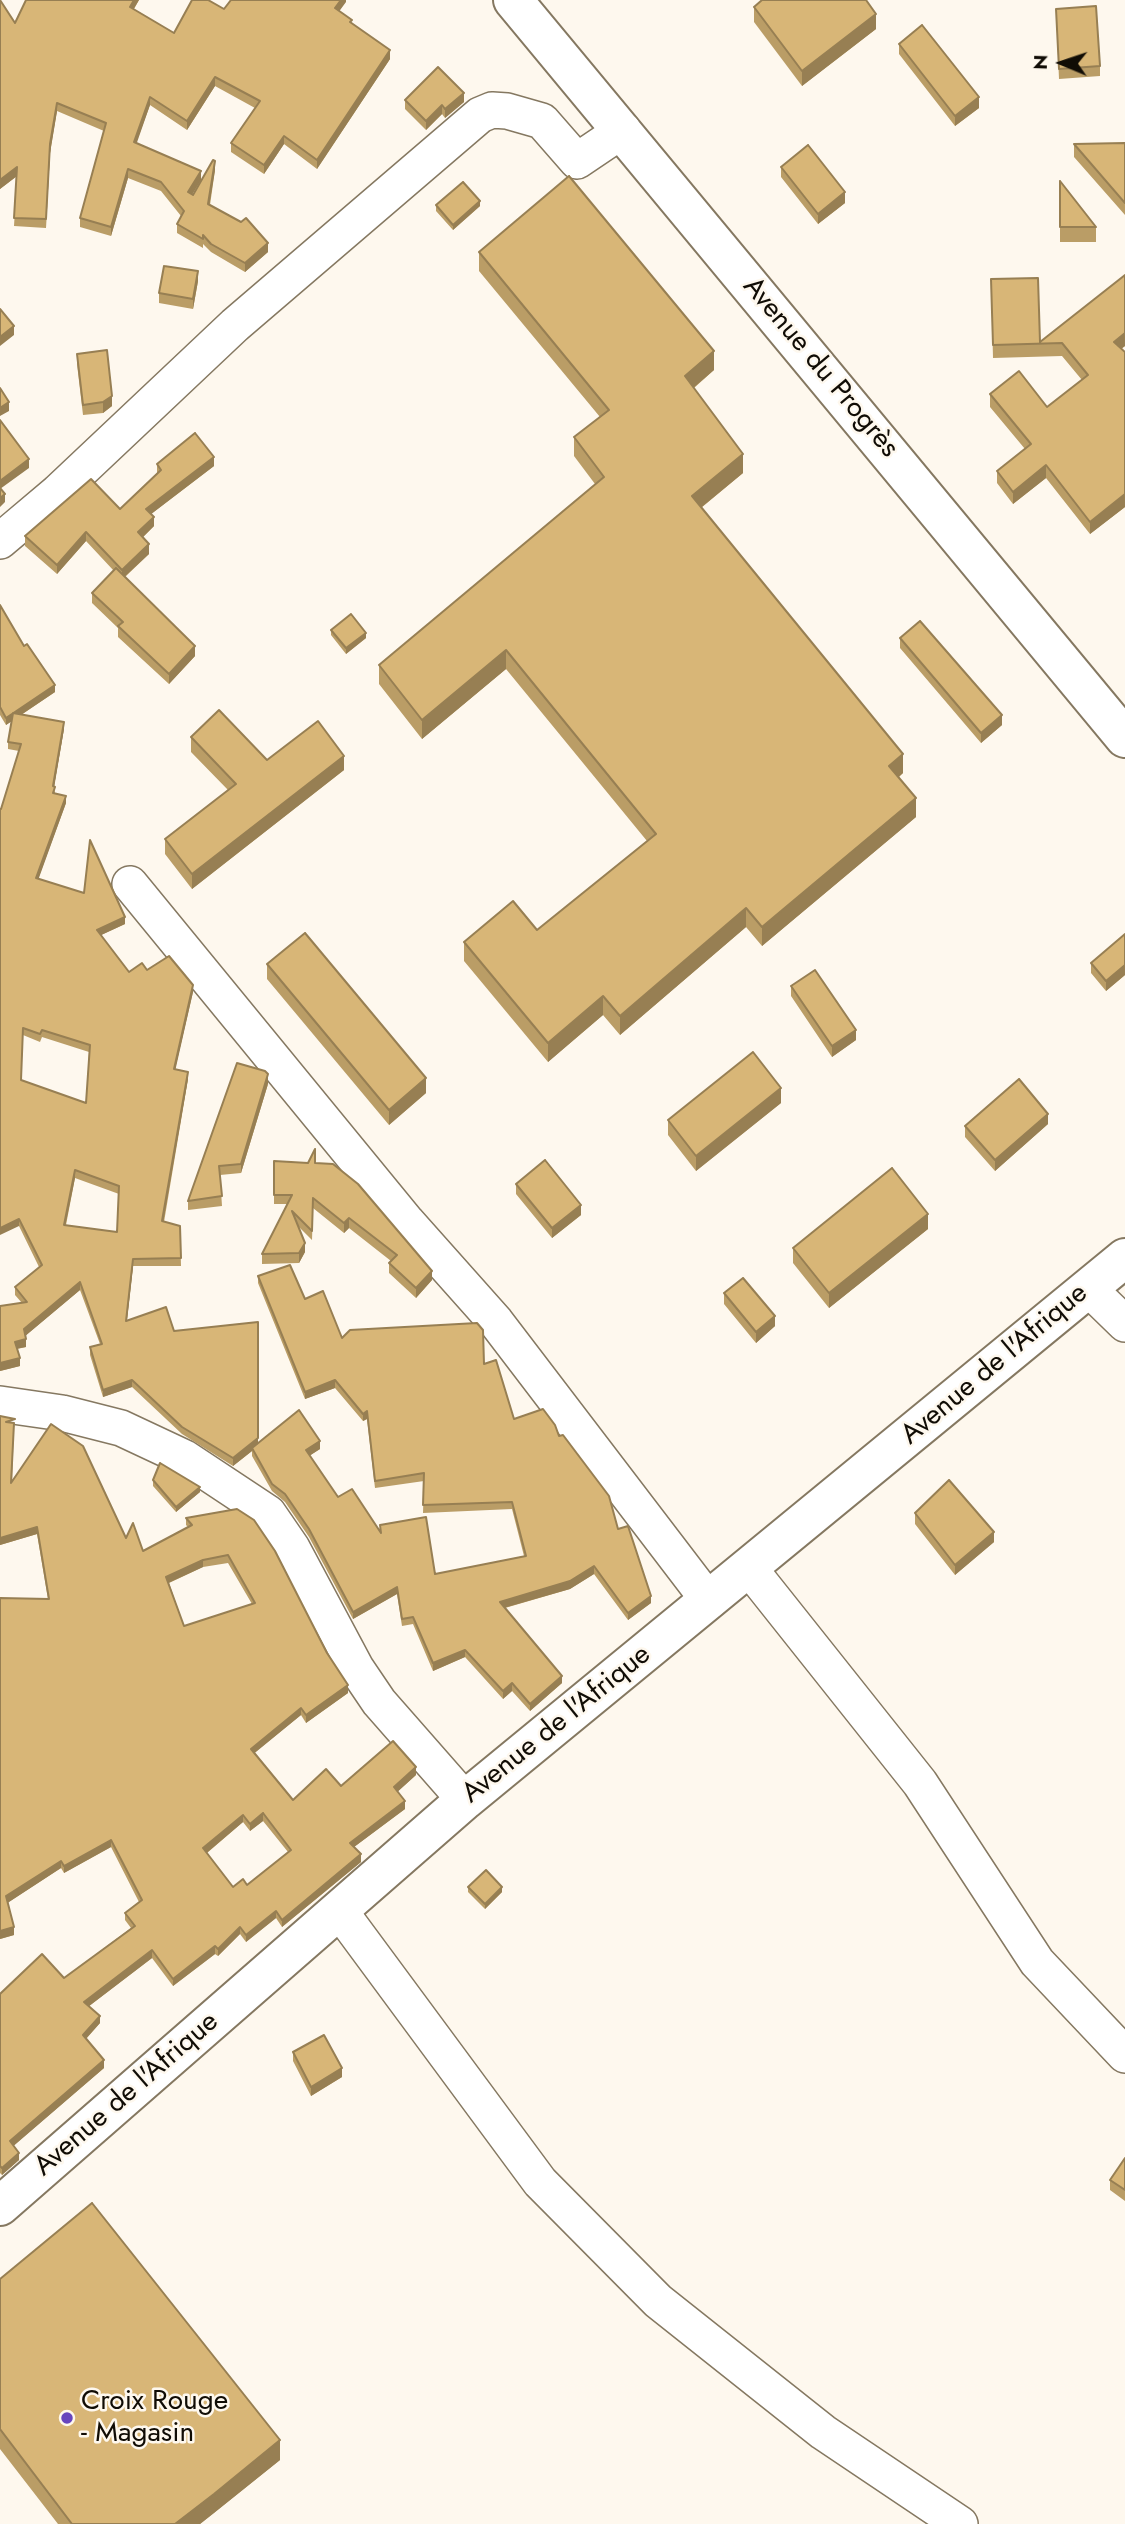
<!DOCTYPE html>
<html>
<head>
<meta charset="utf-8">
<style>
  body { margin:0 }
  #map { position:relative; width:1125px; height:2524px; overflow:hidden; background:#fef8ee; font-family:Jost,sans-serif }
  canvas { display:block }
  .north { position:absolute; left:1027px; top:28px; width:70px; height:70px; -webkit-text-stroke:5px #fef8ee; paint-order:stroke; rotate:272deg; font-size:19px; font-weight:700; line-height:28px; text-align:center; color:#100c05 }
  .north::after { content:''; display:block; margin:auto; width:24px; height:32px; background:#100c05; clip-path:polygon(50% 0,100% 100%,50% 72%,0 100%) }
</style>
</head>
<body>
<div id="map">
<canvas width="1125" height="2524"></canvas>
<div class="north">N</div>
</div>
<script>
const context = document.querySelector('canvas').getContext('2d');
context.lineJoin = 'round';
function poly(rows) {
  const path = new Path2D();
  for (const r of rows) {
    path.moveTo(r[0], r[1]);
    for (let i = 2; i < r.length; i += 2) path.lineTo(r[i], r[i + 1]);
  }
  return path;
}
function trace(path, color, width, dash) {
  context.strokeStyle = color;
  context.lineWidth = width;
  context.lineCap = dash ? 'butt' : 'round';
  context.setLineDash(dash || []);
  context.stroke(path);
}
function fillPath(path, color) {
  context.fillStyle = color;
  context.fill(path, 'evenodd');
}
function drawText(font, color, halo, rows, align = 'center') {
  context.font = font + ' Jost,sans-serif';
  context.lineWidth = 5;
  context.setLineDash([]);
  context.textBaseline = 'middle';
  context.strokeStyle = halo;
  context.fillStyle = color;
  for (const [text, x, y, turn = 0] of rows) {
    context.save();
    context.translate(x, y);
    context.rotate((+turn || 0) * Math.PI / 180);
    context.textAlign = isNaN(turn) ? turn : align;
    if (halo) context.strokeText(text, 0, 0);
    context.fillText(text, 0, 0);
    context.restore();
  }
}
const minor = poly([
  [0,541,58,492,235,325,480,115,492,110,507,111,542,121,577,161,623,130],
  [130,884,407,1222,496,1322,709,1601],
  [1088,1288,1125,1324],
  [0,1404,62,1413,121,1428,185,1458,268,1513,292,1548,356,1668,379,1702,465,1800],
  [749,1568,920,1783,1037,1962,1125,2055],
  [339,1910,540,2182,658,2301,823,2432,960,2524]
]);
const tertiary = poly([
  [513,0,1125,738]
]);
const secondary = poly([
  [0,2206,465,1800,1125,1258]
]);
trace(minor, '#857861', 38);
trace(tertiary, '#857861', 42);
trace(secondary, '#857861', 42);
trace(minor, '#fff', 35);
trace(tertiary, '#fff', 38);
trace(secondary, '#fff', 38);
fillPath(poly([
  [0,0,15,23,26,0,139,0,134,9,174,33,224,9,346,0,339,11,390,59,317,169,284,144,264,174,231,152,231,143,255,108,215,86,187,130,150,105,136,143,201,180,192,195,193,195,215,170,210,205,268,252,245,272,211,252,203,244,203,248,177,233,177,224,181,216,161,191,128,178,111,236,80,227,80,218,104,131,57,111,50,153,46,228,14,226,17,176,0,189],
  [754,7,876,29,802,86,754,22],
  [1056,9,1100,66,1100,76,1059,79],
  [899,44,979,108,955,126,899,54],
  [405,100,464,102,445,118,442,114,426,130,405,109],
  [1125,143,1125,215,1074,157,1074,144],
  [781,167,845,203,818,224,781,177],
  [1060,181,1096,227,1096,242,1060,242],
  [436,205,480,206,453,230,436,211],
  [479,252,714,370,694,388,743,473,701,508,903,773,899,777,916,817,762,946,746,927,620,1035,603,1015,548,1062,464,961,464,942,537,930,647,841,506,669,422,739,379,684,379,665,595,484,574,456,574,437,600,417,479,271],
  [1125,275,1125,346,1121,349,1125,352,1125,507,1090,534,1046,478,1013,504,997,483,997,471,1025,449,990,407,990,394,1047,407,1082,380,1062,356,993,358,991,279,1040,342],
  [198,281,193,309,159,303,159,293],
  [77,354,112,406,103,413,83,415,77,364],
  [157,464,214,466,151,514,154,526,143,537,149,554,125,577,195,656,169,684,118,637,118,628,92,603,92,593,114,571,86,541,57,574,25,546,25,536,120,509,157,473],
  [0,605,24,646,55,692,21,715,64,729,54,786,55,793,66,803,38,879,125,924,101,935,129,972,147,970,193,992,175,1069,188,1079,164,1222,180,1226,181,1266,133,1266,127,1320,174,1331,258,1322,258,1443,320,1449,309,1456,338,1497,380,1531,380,1525,435,1574,524,1556,512,1509,423,1513,424,1481,375,1488,367,1419,363,1421,335,1388,305,1399,258,1283,258,1276,305,1299,342,1338,484,1364,514,1419,559,1436,618,1529,651,1603,628,1620,594,1574,570,1589,505,1608,562,1683,530,1711,512,1691,503,1699,465,1657,433,1671,413,1624,402,1626,397,1594,353,1619,309,1537,285,1502,272,1491,252,1456,252,1451,233,1466,182,1434,132,1387,103,1397,90,1355,90,1347,100,1344,80,1290,25,1336,26,1347,17,1349,20,1366,0,1371,22,1303,15,1295,15,1287,39,1267,19,1226,1,809,19,751,8,749,8,742,12,721,6,725,0,715],
  [23,1035,40,1042,42,1037,89,1052,86,1103,21,1080],
  [75,1178,119,1194,117,1232,66,1225],
  [331,630,366,638,346,654,331,635],
  [900,638,1002,725,981,743,900,648],
  [191,737,267,760,344,770,192,889,165,854,165,839,228,790,191,752],
  [1125,934,1125,975,1106,991,1091,973,1091,963],
  [267,964,426,1093,389,1125,267,979],
  [791,986,856,1040,832,1057,791,996],
  [268,1084,241,1173,220,1175,222,1206,188,1210,188,1201],
  [781,1103,696,1171,668,1135,668,1120],
  [1048,1124,995,1171,965,1137,965,1126],
  [274,1161,315,1163,432,1280,416,1298,389,1273,389,1263,391,1261,349,1228,344,1233,313,1208,312,1240,299,1227,305,1252,299,1263,262,1264,262,1254,287,1204,274,1204],
  [516,1184,581,1215,552,1238,516,1194],
  [928,1229,829,1308,793,1263,793,1248],
  [724,1293,775,1326,756,1343,724,1304],
  [0,1416,15,1427,14,1427,12,1483,126,1538,143,1551,188,1527,186,1525,186,1518,237,1509,348,1693,306,1723,301,1715,254,1753,293,1800,341,1786,416,1775,397,1792,405,1809,354,1847,361,1862,282,1927,276,1918,246,1942,240,1934,218,1956,215,1954,173,1986,152,1958,89,2006,100,2023,86,2039,104,2068,13,2146,19,2160,2,2175,0,2173,0,1994,64,1978,131,1928,125,1920,125,1913,139,1902,111,1847,64,1873,61,1868,7,1903,14,1935,0,1939,48,1599,37,1534,0,1545],
  [228,1563,252,1604,184,1626,169,1583,203,1567],
  [263,1821,288,1852,247,1885,233,1887,207,1853,243,1822,250,1831],
  [153,1480,200,1492,176,1512,153,1486],
  [915,1513,994,1542,955,1575,915,1524],
  [468,1887,502,1892,485,1909,468,1892],
  [293,2052,342,2077,311,2096,293,2061],
  [1125,2158,1125,2201,1110,2190,1110,2180],
  [0,2279,280,2460,200,2524,58,2524,0,2449]
]), '#ba9d66');
fillPath(poly([
  [134,0,139,0,130,15,130,7],
  [341,0,346,0,346,2,335,17,335,8],
  [876,14,876,29,802,86,802,71],
  [390,50,390,59,317,169,317,160],
  [215,77,215,86,187,130,187,121],
  [464,93,464,102,445,118,445,109],
  [150,97,150,105,134,151,134,142],
  [979,97,979,108,955,126,955,116],
  [57,103,57,111,50,153,46,228,50,144],
  [442,105,442,114,426,130,426,121],
  [284,136,284,144,264,174,264,165],
  [215,161,215,170,208,213,208,204],
  [17,167,17,176,0,189,0,180],
  [128,169,128,178,111,236,111,227],
  [201,171,201,180,188,201,188,192],
  [845,192,845,203,818,224,818,214],
  [480,201,480,206,453,230,453,225],
  [268,243,268,252,245,272,245,263],
  [198,271,198,281,193,309,193,299],
  [14,326,14,335,0,346,0,337],
  [1125,333,1125,346,1114,354,1114,342],
  [714,351,714,370,685,395,685,376],
  [112,396,112,406,103,413,103,402],
  [9,402,9,411,0,416,0,408],
  [743,454,743,473,692,515,692,496],
  [214,457,214,466,146,518,146,509],
  [29,459,29,468,0,489,0,481],
  [1046,465,1046,478,1013,504,1013,492],
  [5,494,5,502,0,507,0,498],
  [1125,494,1125,507,1090,534,1090,522],
  [154,517,154,526,138,542,138,532],
  [86,532,86,541,57,574,57,565],
  [149,544,149,554,122,579,122,570],
  [366,633,366,638,346,654,346,648],
  [195,646,195,656,169,684,169,674],
  [506,650,506,669,422,739,422,720],
  [55,685,55,692,6,725,6,718],
  [1002,715,1002,725,981,743,981,733],
  [64,722,64,729,53,794,53,786],
  [903,754,903,773,889,785,889,766],
  [344,756,344,770,192,889,192,874],
  [66,796,66,803,36,886,36,878],
  [916,798,916,817,762,946,762,927],
  [746,908,746,927,620,1035,620,1016],
  [125,917,125,924,97,937,97,930],
  [1125,965,1125,975,1106,991,1106,981],
  [193,985,193,992,174,1076,174,1069],
  [603,996,603,1015,548,1062,548,1043],
  [856,1030,856,1040,832,1057,832,1046],
  [188,1072,188,1079,162,1229,162,1221],
  [268,1074,268,1084,241,1173,241,1164],
  [426,1078,426,1093,389,1125,389,1110],
  [781,1088,781,1103,696,1171,696,1156],
  [1048,1114,1048,1124,995,1171,995,1160],
  [75,1170,75,1178,64,1232,64,1225],
  [581,1205,581,1215,552,1238,552,1228],
  [928,1214,928,1229,829,1308,829,1293],
  [349,1218,349,1228,344,1233,344,1223],
  [19,1219,19,1226,0,1235,0,1228],
  [305,1243,305,1252,299,1263,299,1253],
  [133,1259,133,1266,126,1328,126,1321],
  [432,1271,432,1280,416,1298,416,1288],
  [80,1282,80,1290,24,1337,24,1329],
  [775,1316,775,1326,756,1343,756,1332],
  [26,1339,26,1347,15,1349,15,1342],
  [20,1358,20,1366,0,1371,0,1363],
  [132,1380,132,1387,103,1397,103,1390],
  [335,1380,335,1388,305,1399,305,1392],
  [367,1411,367,1419,363,1421,363,1414],
  [258,1438,258,1446,252,1448,252,1451,233,1466,233,1458],
  [320,1441,320,1449,306,1458,306,1450],
  [200,1487,200,1492,176,1512,176,1507],
  [37,1527,37,1534,0,1545,0,1538],
  [994,1532,994,1542,955,1575,955,1565],
  [203,1560,203,1567,166,1584,166,1577],
  [594,1566,594,1574,570,1589,500,1609,500,1602],
  [397,1587,397,1594,353,1619,353,1612],
  [651,1596,651,1603,628,1620,628,1613],
  [465,1650,465,1657,433,1671,433,1663],
  [562,1676,562,1683,530,1711,530,1704],
  [512,1683,512,1691,503,1699,503,1691],
  [348,1685,348,1693,306,1723,306,1715],
  [301,1708,301,1715,251,1756,251,1749],
  [416,1767,416,1775,394,1795,394,1787],
  [405,1801,405,1809,350,1850,350,1843],
  [263,1813,263,1821,250,1831,250,1824],
  [243,1815,243,1822,203,1856,203,1848],
  [111,1840,111,1847,64,1873,64,1866],
  [361,1854,361,1862,282,1927,282,1920],
  [61,1861,61,1868,6,1904,6,1896],
  [502,1887,502,1892,485,1909,485,1904],
  [276,1911,276,1918,246,1942,246,1935],
  [14,1927,14,1935,0,1939,0,1931],
  [240,1927,240,1934,218,1956,218,1949],
  [215,1946,215,1954,173,1986,173,1979],
  [152,1950,152,1958,84,2010,84,2002],
  [100,2016,100,2023,83,2042,83,2035],
  [104,2060,104,2068,10,2149,10,2141],
  [342,2068,342,2077,311,2096,311,2087],
  [19,2153,19,2160,2,2175,2,2168],
  [280,2440,280,2460,214,2513,200,2524,175,2524]
]), '#977f53');
const building = poly([
  [0,0,15,23,26,0,134,0,130,7,174,33,192,0,208,0,224,9,231,0,341,0,335,8,352,20,350,22,390,50,317,160,284,136,264,165,231,143,260,101,215,77,187,121,150,97,134,142,201,171,188,192,193,195,213,160,215,161,208,204,241,222,246,218,268,243,245,263,211,244,203,235,203,239,177,224,184,211,161,182,128,169,111,227,80,218,106,123,57,103,50,144,46,219,14,218,17,167,0,180,0,0],
  [762,0,866,0,876,14,802,71,754,7,762,0],
  [1096,6,1100,66,1059,69,1056,9,1096,6],
  [922,25,979,97,955,116,899,44,922,25],
  [438,67,464,93,445,109,442,105,426,121,405,100,438,67],
  [1125,143,1125,203,1074,144,1125,143],
  [808,145,845,192,818,214,781,167,808,145],
  [569,176,714,351,685,376,743,454,692,496,903,754,889,766,916,798,762,927,746,908,620,1016,603,996,548,1043,464,942,513,901,537,930,656,834,506,650,422,720,379,665,604,477,574,437,609,410,479,252,569,176],
  [1060,181,1096,227,1060,227,1060,181],
  [463,182,480,201,453,225,436,205,463,182],
  [164,266,198,271,193,299,159,293,164,266],
  [1125,275,1125,333,1114,342,1125,352,1125,494,1090,522,1046,465,1013,492,997,471,1031,444,990,394,1019,371,1047,407,1088,375,1062,343,993,345,991,279,1038,278,1040,342,1125,275],
  [0,309,14,326,0,337,0,309],
  [107,350,112,396,103,402,83,405,77,354,107,350],
  [0,388,9,402,0,408,0,388],
  [0,420,29,459,0,481,0,420],
  [195,433,214,457,146,509,154,517,138,532,149,544,122,570,86,532,57,565,25,536,91,479,120,509,161,470,157,464,195,433],
  [0,488,5,494,0,498,0,488],
  [116,568,195,646,169,674,118,626,123,622,92,593,116,568],
  [0,605,24,646,27,644,55,685,6,718,0,707,0,605],
  [351,614,366,633,346,648,331,630,351,614],
  [920,621,1002,715,981,733,900,638,920,621],
  [219,710,267,760,318,721,344,756,192,874,165,839,236,784,191,737,219,710],
  [13,713,64,722,53,786,55,787,53,793,66,796,36,878,84,893,90,840,125,917,97,930,129,972,142,963,147,970,169,956,193,985,174,1069,188,1072,162,1221,180,1226,181,1258,133,1259,126,1321,166,1307,174,1331,258,1322,258,1438,233,1458,182,1427,132,1380,103,1390,90,1347,102,1344,80,1282,24,1329,26,1339,15,1342,20,1358,0,1363,0,1306,27,1302,15,1287,42,1265,19,1219,0,1228,0,809,1,809,21,744,8,742,13,713],
  [23,1028,40,1034,42,1030,90,1045,86,1103,21,1080,23,1028],
  [75,1170,119,1186,117,1232,64,1225,75,1170],
  [305,933,426,1078,389,1110,267,964,305,933],
  [1125,934,1125,965,1106,981,1091,963,1125,934],
  [815,970,856,1030,832,1046,791,986,815,970],
  [753,1052,781,1088,696,1156,668,1120,753,1052],
  [237,1063,265,1071,268,1074,241,1164,219,1166,222,1196,188,1201,237,1063],
  [1019,1079,1048,1114,995,1160,965,1126,1019,1079],
  [315,1149,315,1163,333,1164,358,1184,432,1271,416,1288,389,1263,397,1255,349,1218,344,1223,313,1198,312,1231,292,1211,305,1243,299,1253,262,1254,292,1195,274,1195,274,1161,308,1163,315,1149],
  [545,1160,581,1205,552,1228,516,1184,545,1160],
  [892,1168,928,1214,829,1293,793,1248,892,1168],
  [290,1265,305,1299,323,1291,342,1338,350,1330,477,1323,483,1330,484,1364,496,1360,514,1419,543,1409,555,1425,559,1436,563,1435,609,1496,618,1529,628,1526,651,1596,628,1613,594,1566,570,1581,500,1602,562,1676,530,1704,512,1683,503,1691,465,1650,433,1663,413,1617,402,1619,397,1587,353,1612,309,1529,285,1494,272,1484,252,1448,299,1410,320,1441,306,1450,338,1497,352,1489,381,1533,380,1525,426,1517,435,1574,526,1556,512,1502,423,1505,424,1473,375,1481,367,1411,363,1414,335,1380,305,1392,258,1276,290,1265],
  [743,1278,775,1316,756,1332,724,1293,743,1278],
  [0,1416,15,1419,6,1422,14,1423,11,1483,51,1424,83,1446,126,1538,133,1523,143,1551,192,1525,186,1518,237,1509,254,1520,275,1551,327,1653,348,1685,306,1715,301,1708,251,1749,293,1800,326,1769,341,1786,393,1741,416,1767,394,1787,405,1801,350,1843,361,1854,282,1920,276,1911,246,1935,240,1927,218,1949,215,1946,173,1979,152,1950,84,2002,100,2016,83,2035,104,2060,10,2141,19,2153,2,2168,0,2166,0,1994,42,1954,64,1978,135,1926,125,1913,142,1900,111,1840,64,1866,61,1861,6,1896,14,1927,0,1931,0,1598,49,1599,37,1527,0,1538,0,1416],
  [228,1555,255,1603,184,1626,166,1577,203,1560,228,1555],
  [263,1813,291,1850,247,1885,243,1879,233,1887,203,1848,243,1815,250,1824,263,1813],
  [160,1463,200,1487,176,1507,153,1480,160,1463],
  [949,1480,994,1532,955,1565,915,1513,949,1480],
  [486,1870,502,1887,485,1904,468,1887,486,1870],
  [324,2035,342,2068,311,2087,293,2052,324,2035],
  [1125,2158,1125,2190,1110,2180,1125,2158],
  [92,2203,280,2440,214,2494,175,2524,72,2524,0,2429,0,2279,92,2203]
]);
fillPath(building, '#d8b677');
trace(building, '#977f53', 2);
for (const [x, y, r, color] of [
  [67,2418,7,"#6745bd"]
]) {
  const dot = new Path2D();
  dot.arc(x, y, r, 0, 2 * Math.PI);
  context.fillStyle = color;
  context.fill(dot);
  trace(dot, '#fef8ee', 2.5);
}
drawText('28px', '#100c05', '#fef8ee', [
  ["Avenue du Progrès",820,368,50],
  ["Avenue de l'Afrique",995,1365,-40],
  ["Avenue de l'Afrique",557,1725,-39],
  ["Avenue de l'Afrique",127,2095,-41]
]);
drawText('28px', '#100c05', '#fef8ee', [
  ["Croix Rouge",81,2402],
  ["- Magasin",81,2434]
], 'left');
</script>
</body>
</html>
